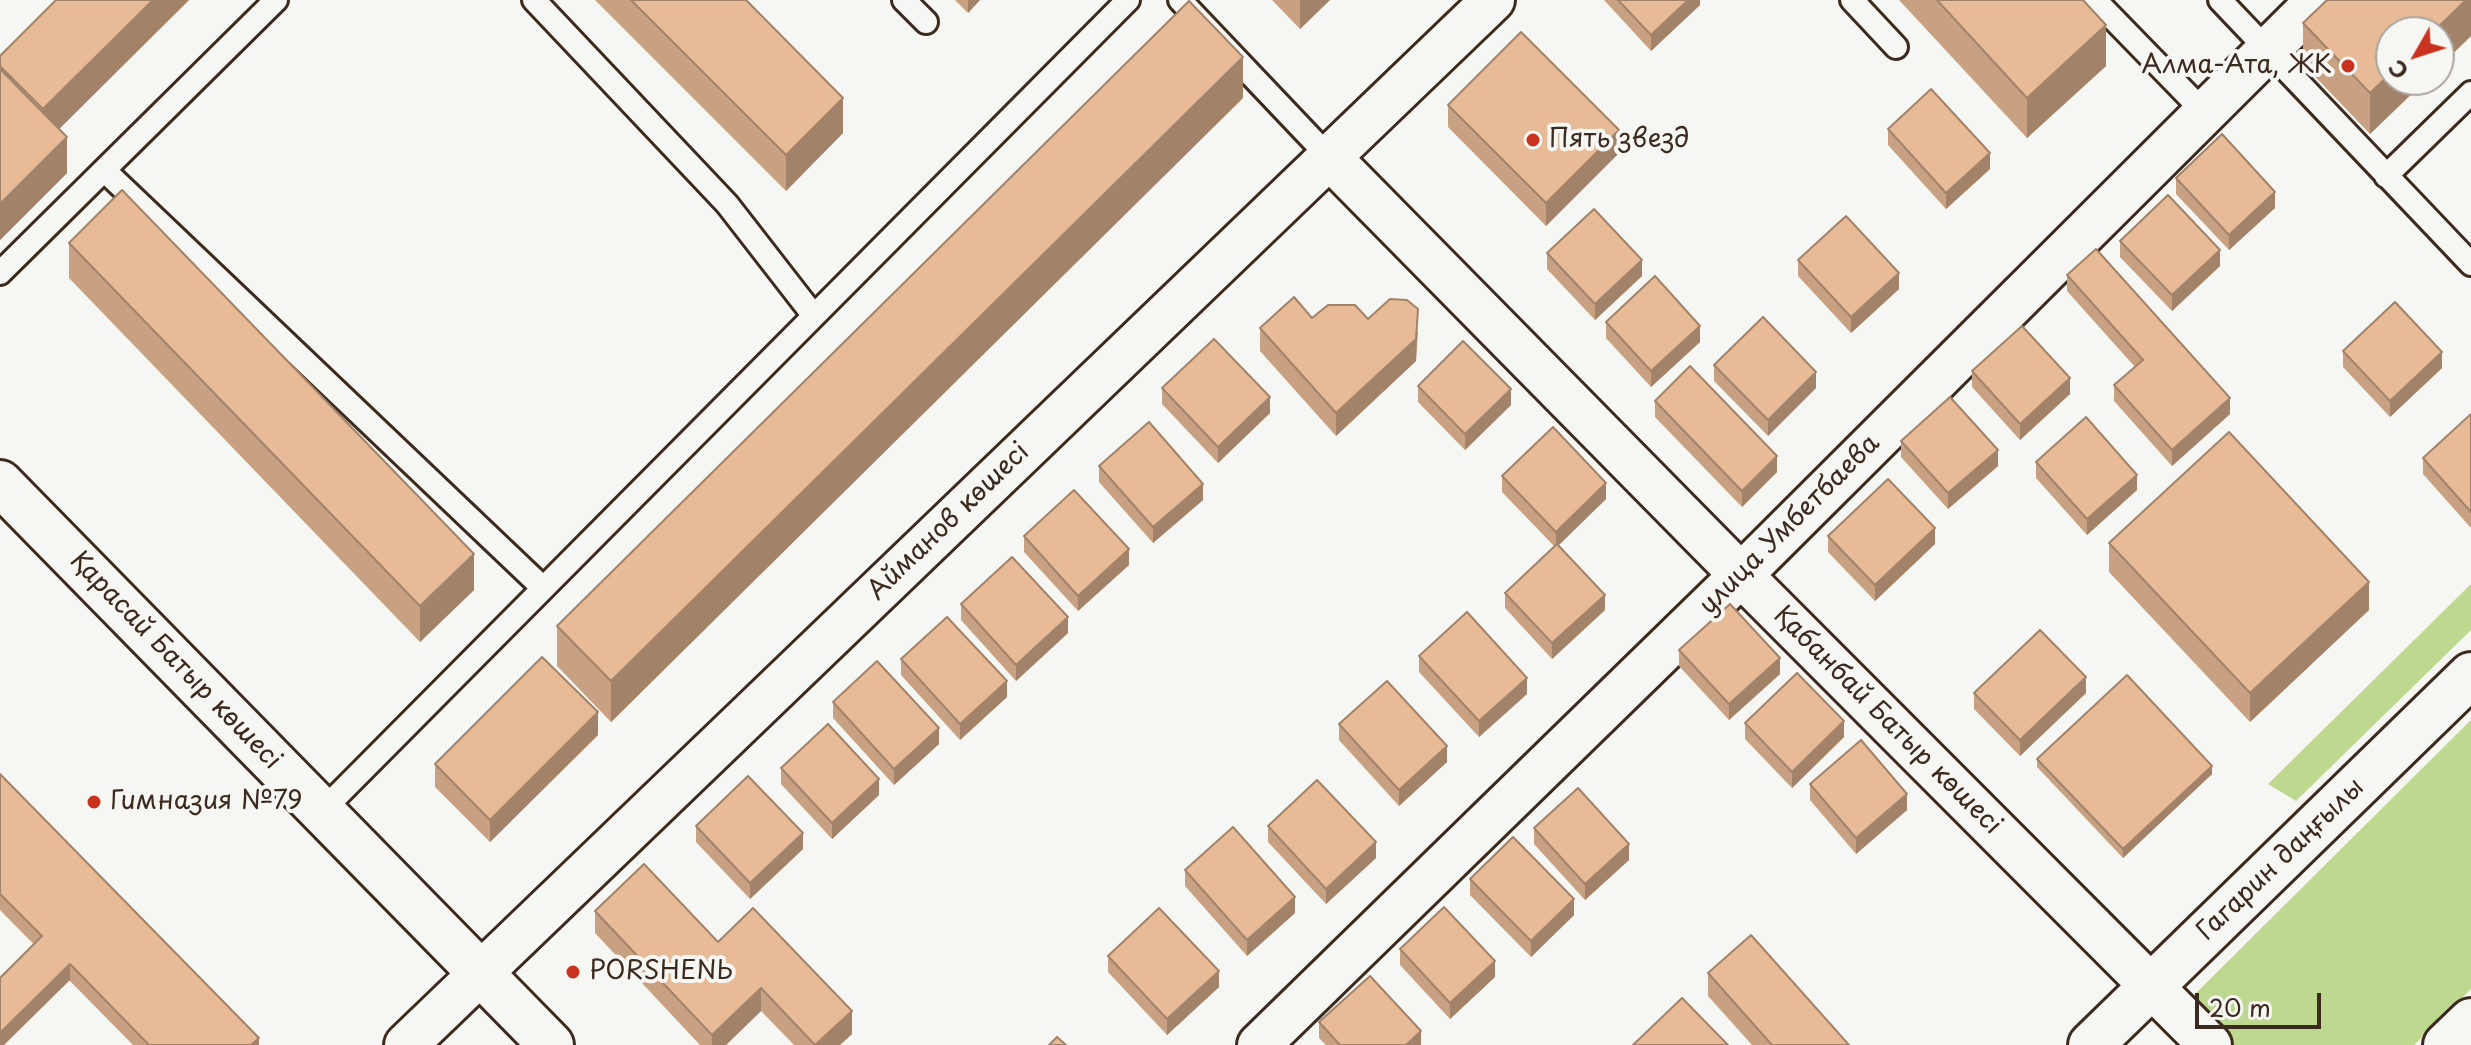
<!DOCTYPE html>
<html>
<head>
<meta charset="utf-8">
<style>
  body { margin:0 }
  #map { position:relative; width:2471px; height:1045px; overflow:hidden; background:#f6f6f2; font-family:"Playpen Sans",sans-serif }
  canvas { display:block }
  .north { position:absolute; left:2375px; top:16px; width:80px; height:80px; box-sizing:border-box; background:#f6f6f2; border:2px solid #aba49d; border-radius:50%; rotate:231deg; font-size:22px; font-weight:700; line-height:32px; text-align:center; color:#3b2a1e }
  .north::after { content:''; display:block; margin:auto; width:28px; height:36px; background:#c8321e; clip-path:polygon(50% 0,100% 100%,50% 72%,0 100%) }
  .scale { position:absolute; left:2195px; top:993px; width:126px; height:36px; box-sizing:border-box; border:4px solid #3b2a1e; border-top:0; padding-left:10px; font-size:24px; line-height:28px; white-space:nowrap; color:#3b2a1e; -webkit-text-stroke:6px #f6f6f2; paint-order:stroke }
</style>
</head>
<body>
<div id="map">
<canvas width="2471" height="1045"></canvas>
<div class="north">С</div>
<div class="scale">20 m</div>
</div>
<script>
const context = document.querySelector('canvas').getContext('2d');
context.lineJoin = 'round';
function fillPath(path, color) {
  context.fillStyle = color;
  context.fill(path, 'evenodd');
}
function poly(rows) {
  const path = new Path2D();
  for (const r of rows) {
    path.moveTo(r[0], r[1]);
    for (let i = 2; i < r.length; i += 2) path.lineTo(r[i], r[i + 1]);
  }
  return path;
}
function trace(path, color, width, dash) {
  context.strokeStyle = color;
  context.lineWidth = width;
  context.lineCap = dash ? 'butt' : 'round';
  context.setLineDash(dash || []);
  context.stroke(path);
}
function drawText(font, color, halo, rows, align = 'center') {
  context.font = font + ' "Playpen Sans",sans-serif';
  context.lineWidth = 8;
  context.setLineDash([]);
  context.textBaseline = 'middle';
  context.strokeStyle = halo;
  context.fillStyle = color;
  for (const [text, x, y, turn = 0] of rows) {
    context.save();
    context.translate(x, y);
    context.rotate((+turn || 0) * Math.PI / 180);
    context.textAlign = isNaN(turn) ? turn : align;
    if (halo) context.strokeText(text, 0, 0);
    context.fillText(text, 0, 0);
    context.restore();
  }
}
fillPath(poly([
  [2471,584,2471,630,2296,801,2268,784],
  [2471,720,2471,989,2414,1045,2232,1045,2192,997]
]), '#bed890');
const lane = poly([
  [534,0,727,204,814,316],
  [904,0,926,22],
  [1180,0,1329,157],
  [1852,0,1896,47],
  [2095,0,2204,112],
  [2220,0,2471,264],
  [104,170,543,588],
  [2386,176,2471,93],
  [0,273,276,0],
  [322,811,1128,0]
]);
const street = poly([
  [1329,157,1741,575,2210,1045],
  [406,1045,1493,0],
  [1259,1045,1741,575,2318,0]
]);
const secondary = poly([
  [0,483,551,1045],
  [2091,1045,2471,675],
  [2446,1045,2471,1021]
]);
trace(lane, '#3b2a1e', 28);
trace(street, '#3b2a1e', 48);
trace(secondary, '#3b2a1e', 50);
trace(lane, '#f6f6f2', 22);
trace(street, '#f6f6f2', 42);
trace(secondary, '#f6f6f2', 44);
fillPath(poly([
  [56,0,189,0,59,129,67,173,0,240,0,56],
  [595,0,746,0,843,133,786,191],
  [955,0,980,0,968,13],
  [1272,0,1330,0,1300,29],
  [1604,0,1700,0,1700,5,1651,51],
  [1899,0,2083,0,2106,66,2027,138],
  [2327,0,2471,0,2471,36,2439,67,2439,32,2391,32,2391,80,2426,80,2370,134,2303,64,2303,23],
  [1243,98,611,722,557,666,557,626],
  [1448,105,1619,153,1546,226,1448,127],
  [1888,129,1990,169,1946,209,1888,145],
  [2176,178,2275,208,2229,250,2176,194],
  [2120,241,2220,266,2172,311,2120,257],
  [69,243,474,590,420,642,69,278],
  [1547,253,1642,276,1595,320,1547,269],
  [1798,260,1899,289,1851,333,1798,276],
  [2067,275,2230,414,2172,466,2114,401,2114,385,2135,367,2067,291],
  [1312,318,1368,319,1418,332,1416,361,1336,436,1260,351,1260,328],
  [1606,322,1700,342,1651,387,1606,338],
  [2343,351,2442,368,2390,417,2343,367],
  [1714,365,1816,388,1768,436,1714,381],
  [1972,371,2070,394,2020,440,1972,387],
  [1418,386,1511,405,1465,450,1418,402],
  [1162,388,1270,413,1218,463,1162,404],
  [1655,401,1777,472,1742,507,1655,417],
  [2471,414,2471,528,2423,474,2423,458],
  [1901,441,1998,466,1948,509,1901,457],
  [2036,462,2137,490,2087,535,2036,478],
  [1099,466,1203,500,1153,543,1099,482],
  [1502,476,1606,499,1558,545,1605,610,1552,659,1505,608,1505,593,1554,546,1502,492],
  [1024,536,1129,565,1078,611,1024,552],
  [1828,536,1935,544,1875,601,1828,552],
  [2109,543,2369,610,2250,722,2109,572],
  [961,604,1068,633,1016,681,961,620],
  [1679,650,1780,674,1729,720,1679,666],
  [1419,656,1527,694,1479,737,1419,672],
  [901,659,1007,697,960,740,901,675],
  [1974,693,2086,693,2020,756,1974,709],
  [833,702,939,744,894,785,833,718],
  [1745,723,1844,737,1792,788,1745,739],
  [1339,724,1447,762,1399,806,1339,740],
  [598,735,490,842,435,787,435,764],
  [2037,759,2212,774,2123,858,2037,767],
  [781,768,879,795,832,839,781,784],
  [0,774,259,1045,133,1045,0,910],
  [1810,784,1907,810,1856,854,1810,800],
  [696,826,803,849,750,899,696,842],
  [1268,826,1376,858,1326,904,1268,842],
  [1534,828,1629,860,1585,900,1534,844],
  [1185,870,1295,913,1247,956,1185,886],
  [1470,879,1574,915,1531,957,1470,895],
  [595,911,718,942,852,1034,840,1045,794,1045,761,1011,726,1045,700,1045,595,933],
  [1400,949,1495,977,1450,1019,1400,965],
  [1108,956,1219,987,1167,1035,1108,972],
  [1708,973,1849,1045,1752,1045,1708,996],
  [1319,1022,1421,1045,1326,1045,1319,1038]
]), '#c7a182');
fillPath(poly([
  [153,0,189,0,43,145,43,109],
  [968,0,980,0,968,13],
  [1300,0,1330,0,1300,29],
  [1688,0,1700,0,1700,5,1651,51,1651,35],
  [2466,0,2471,0,2471,36,2439,67,2439,32,2433,32],
  [2106,25,2106,66,2027,138,2027,98],
  [1243,57,1243,98,611,722,611,681],
  [2391,73,2391,80,2426,80,2370,134,2370,93],
  [843,98,843,133,786,191,786,155],
  [1619,130,1619,153,1546,226,1546,203],
  [67,137,67,173,0,240,0,204],
  [1990,153,1990,169,1946,209,1946,193],
  [2275,192,2275,208,2229,250,2229,235],
  [2220,250,2220,266,2172,311,2172,295],
  [1642,260,1642,276,1595,320,1595,304],
  [1899,273,1899,289,1851,333,1851,317],
  [1418,309,1416,361,1336,436,1336,413],
  [1700,326,1700,342,1651,387,1651,371],
  [2442,352,2442,368,2390,417,2390,401],
  [1816,372,1816,388,1768,436,1768,420],
  [2070,378,2070,394,2020,440,2020,424],
  [1511,389,1511,405,1465,450,1465,434],
  [1270,397,1270,413,1218,463,1218,447],
  [2230,398,2230,414,2172,466,2172,450],
  [1998,450,1998,466,1948,509,1948,493],
  [1777,456,1777,472,1742,507,1742,491],
  [2137,475,2137,490,2087,535,2087,519],
  [1606,483,1606,499,1556,548,1556,532],
  [1203,484,1203,500,1153,543,1153,527],
  [1935,528,1935,544,1875,601,1875,585],
  [1129,549,1129,565,1078,611,1078,596],
  [474,554,474,590,420,642,420,606],
  [2369,582,2369,610,2250,722,2250,693],
  [1605,595,1605,610,1552,659,1552,643],
  [1068,617,1068,633,1016,681,1016,665],
  [1780,658,1780,674,1729,720,1729,704],
  [2086,677,2086,693,2020,756,2020,740],
  [1527,678,1527,694,1479,737,1479,721],
  [1007,681,1007,697,960,740,960,724],
  [598,712,598,735,490,842,490,820],
  [1844,721,1844,737,1792,788,1792,772],
  [939,728,939,744,894,785,894,769],
  [1447,746,1447,762,1399,806,1399,790],
  [2212,766,2212,774,2123,858,2123,849],
  [879,779,879,795,832,839,832,823],
  [1907,794,1907,810,1856,854,1856,838],
  [803,833,803,849,750,899,750,883],
  [1376,842,1376,858,1326,904,1326,889],
  [1629,844,1629,860,1585,900,1585,884],
  [1295,897,1295,913,1247,956,1247,940],
  [1574,899,1574,915,1531,957,1531,941],
  [1495,961,1495,977,1450,1019,1450,1003],
  [70,964,70,980,4,1045,0,1045,0,1033],
  [1219,971,1219,987,1167,1035,1167,1019],
  [761,988,761,1011,726,1045,712,1045,712,1035],
  [852,1011,852,1034,840,1045,816,1045],
  [1421,1031,1421,1045,1406,1045],
  [259,1038,259,1045,251,1045]
]), '#a2836a');
const building = poly([
  [56,0,153,0,43,109,0,66,0,56,56,0],
  [631,0,746,0,843,98,786,155,631,0],
  [1618,0,1688,0,1651,35,1618,0],
  [1937,0,2083,0,2106,25,2027,98,1937,0],
  [2327,0,2466,0,2433,32,2391,32,2391,73,2370,93,2303,23,2327,0],
  [1189,1,1243,57,611,681,557,626,1189,1],
  [1521,32,1619,130,1546,203,1448,105,1521,32],
  [0,69,67,137,0,204,0,69],
  [1931,89,1990,153,1946,193,1888,129,1931,89],
  [2222,134,2275,192,2229,235,2176,178,2222,134],
  [122,190,474,554,420,606,69,243,122,190],
  [2168,195,2220,250,2172,295,2120,241,2168,195],
  [1594,209,1642,260,1595,304,1547,253,1594,209],
  [1846,216,1899,273,1851,317,1798,260,1846,216],
  [2096,249,2230,398,2172,450,2114,385,2143,360,2067,275,2096,249],
  [1655,276,1700,326,1651,371,1606,322,1655,276],
  [1294,297,1312,318,1328,305,1355,305,1368,319,1390,299,1407,300,1418,309,1416,339,1336,413,1260,328,1294,297],
  [2395,302,2442,352,2390,401,2343,351,2395,302],
  [1763,317,1816,372,1768,420,1714,365,1763,317],
  [2022,326,2070,378,2020,424,1972,371,2022,326],
  [1214,339,1270,397,1218,447,1162,388,1214,339],
  [1463,341,1511,389,1465,434,1418,386,1463,341],
  [1690,366,1777,456,1742,491,1655,401,1690,366],
  [1950,397,1998,450,1948,493,1901,441,1950,397],
  [2471,414,2471,512,2423,458,2471,414],
  [2086,417,2137,475,2087,519,2036,462,2086,417],
  [1149,422,1203,484,1153,527,1099,466,1149,422],
  [1553,427,1606,483,1556,532,1502,476,1553,427],
  [2229,432,2369,582,2250,693,2109,543,2229,432],
  [1888,479,1935,528,1875,585,1828,536,1888,479],
  [1074,490,1129,549,1078,596,1024,536,1074,490],
  [1557,544,1605,595,1552,643,1505,593,1557,544],
  [1012,557,1068,617,1016,665,961,604,1012,557],
  [1730,604,1780,658,1729,704,1679,650,1730,604],
  [1467,612,1527,678,1479,721,1419,656,1467,612],
  [947,617,1007,681,960,724,901,659,947,617],
  [2040,630,2086,677,2020,740,1974,693,2040,630],
  [542,657,598,712,490,820,435,764,542,657],
  [877,661,939,728,894,769,833,702,877,661],
  [1797,673,1844,721,1792,772,1745,723,1797,673],
  [2127,675,2212,766,2123,849,2037,759,2127,675],
  [1387,681,1447,746,1399,790,1339,724,1387,681],
  [828,724,879,779,832,823,781,768,828,724],
  [1861,740,1907,794,1856,838,1810,784,1861,740],
  [0,774,259,1038,251,1045,149,1045,70,964,0,1033,0,978,42,936,0,894,0,774],
  [748,776,803,833,750,883,696,826,748,776],
  [1317,780,1376,842,1326,889,1268,826,1317,780],
  [1578,788,1629,844,1585,884,1534,828,1578,788],
  [1233,827,1295,897,1247,940,1185,870,1233,827],
  [1513,837,1574,899,1531,941,1470,879,1513,837],
  [644,864,718,942,753,908,852,1011,815,1045,761,988,712,1035,595,911,644,864],
  [1444,907,1495,961,1450,1003,1400,949,1444,907],
  [1159,908,1219,971,1167,1019,1108,956,1159,908],
  [1751,935,1849,1045,1772,1045,1708,973,1751,935],
  [1370,976,1421,1031,1406,1045,1340,1045,1319,1022,1370,976],
  [1682,998,1728,1045,1633,1045,1682,998],
  [1057,1037,1066,1045,1049,1045,1057,1037]
]);
fillPath(building, '#e7bb97');
trace(building, '#a2836a', 2);
for (const [x, y, r, color] of [
  [2348,66,8,"#c8321e"],
  [1533,140,8,"#c8321e"],
  [94,802,8,"#c8321e"],
  [573,972,8,"#c8321e"]
]) {
  const dot = new Path2D();
  dot.arc(x, y, r, 0, 2 * Math.PI);
  context.fillStyle = color;
  context.fill(dot);
  trace(dot, '#f6f6f2', 3);
}
drawText('26px', '#3b2a1e', '#f6f6f2', [
  ["Алма-Ата, ЖК",2332,66,"right"],
  ["Пять звезд",1549,140],
  ["Гимназия №79",110,802],
  ["PORSHENЬ",589,972]
], 'left');
drawText('26px', '#3b2a1e', '#f6f6f2', [
  ["Айманов көшесі",949,522,-44],
  ["улица Умбетбаева",1790,525,-45],
  ["Қарасай Батыр көшесі",175,661,46],
  ["Қабанбай Батыр көшесі",1887,721,45],
  ["Гагарин даңғылы",2281,860,-44]
]);
</script>
</body>
</html>
